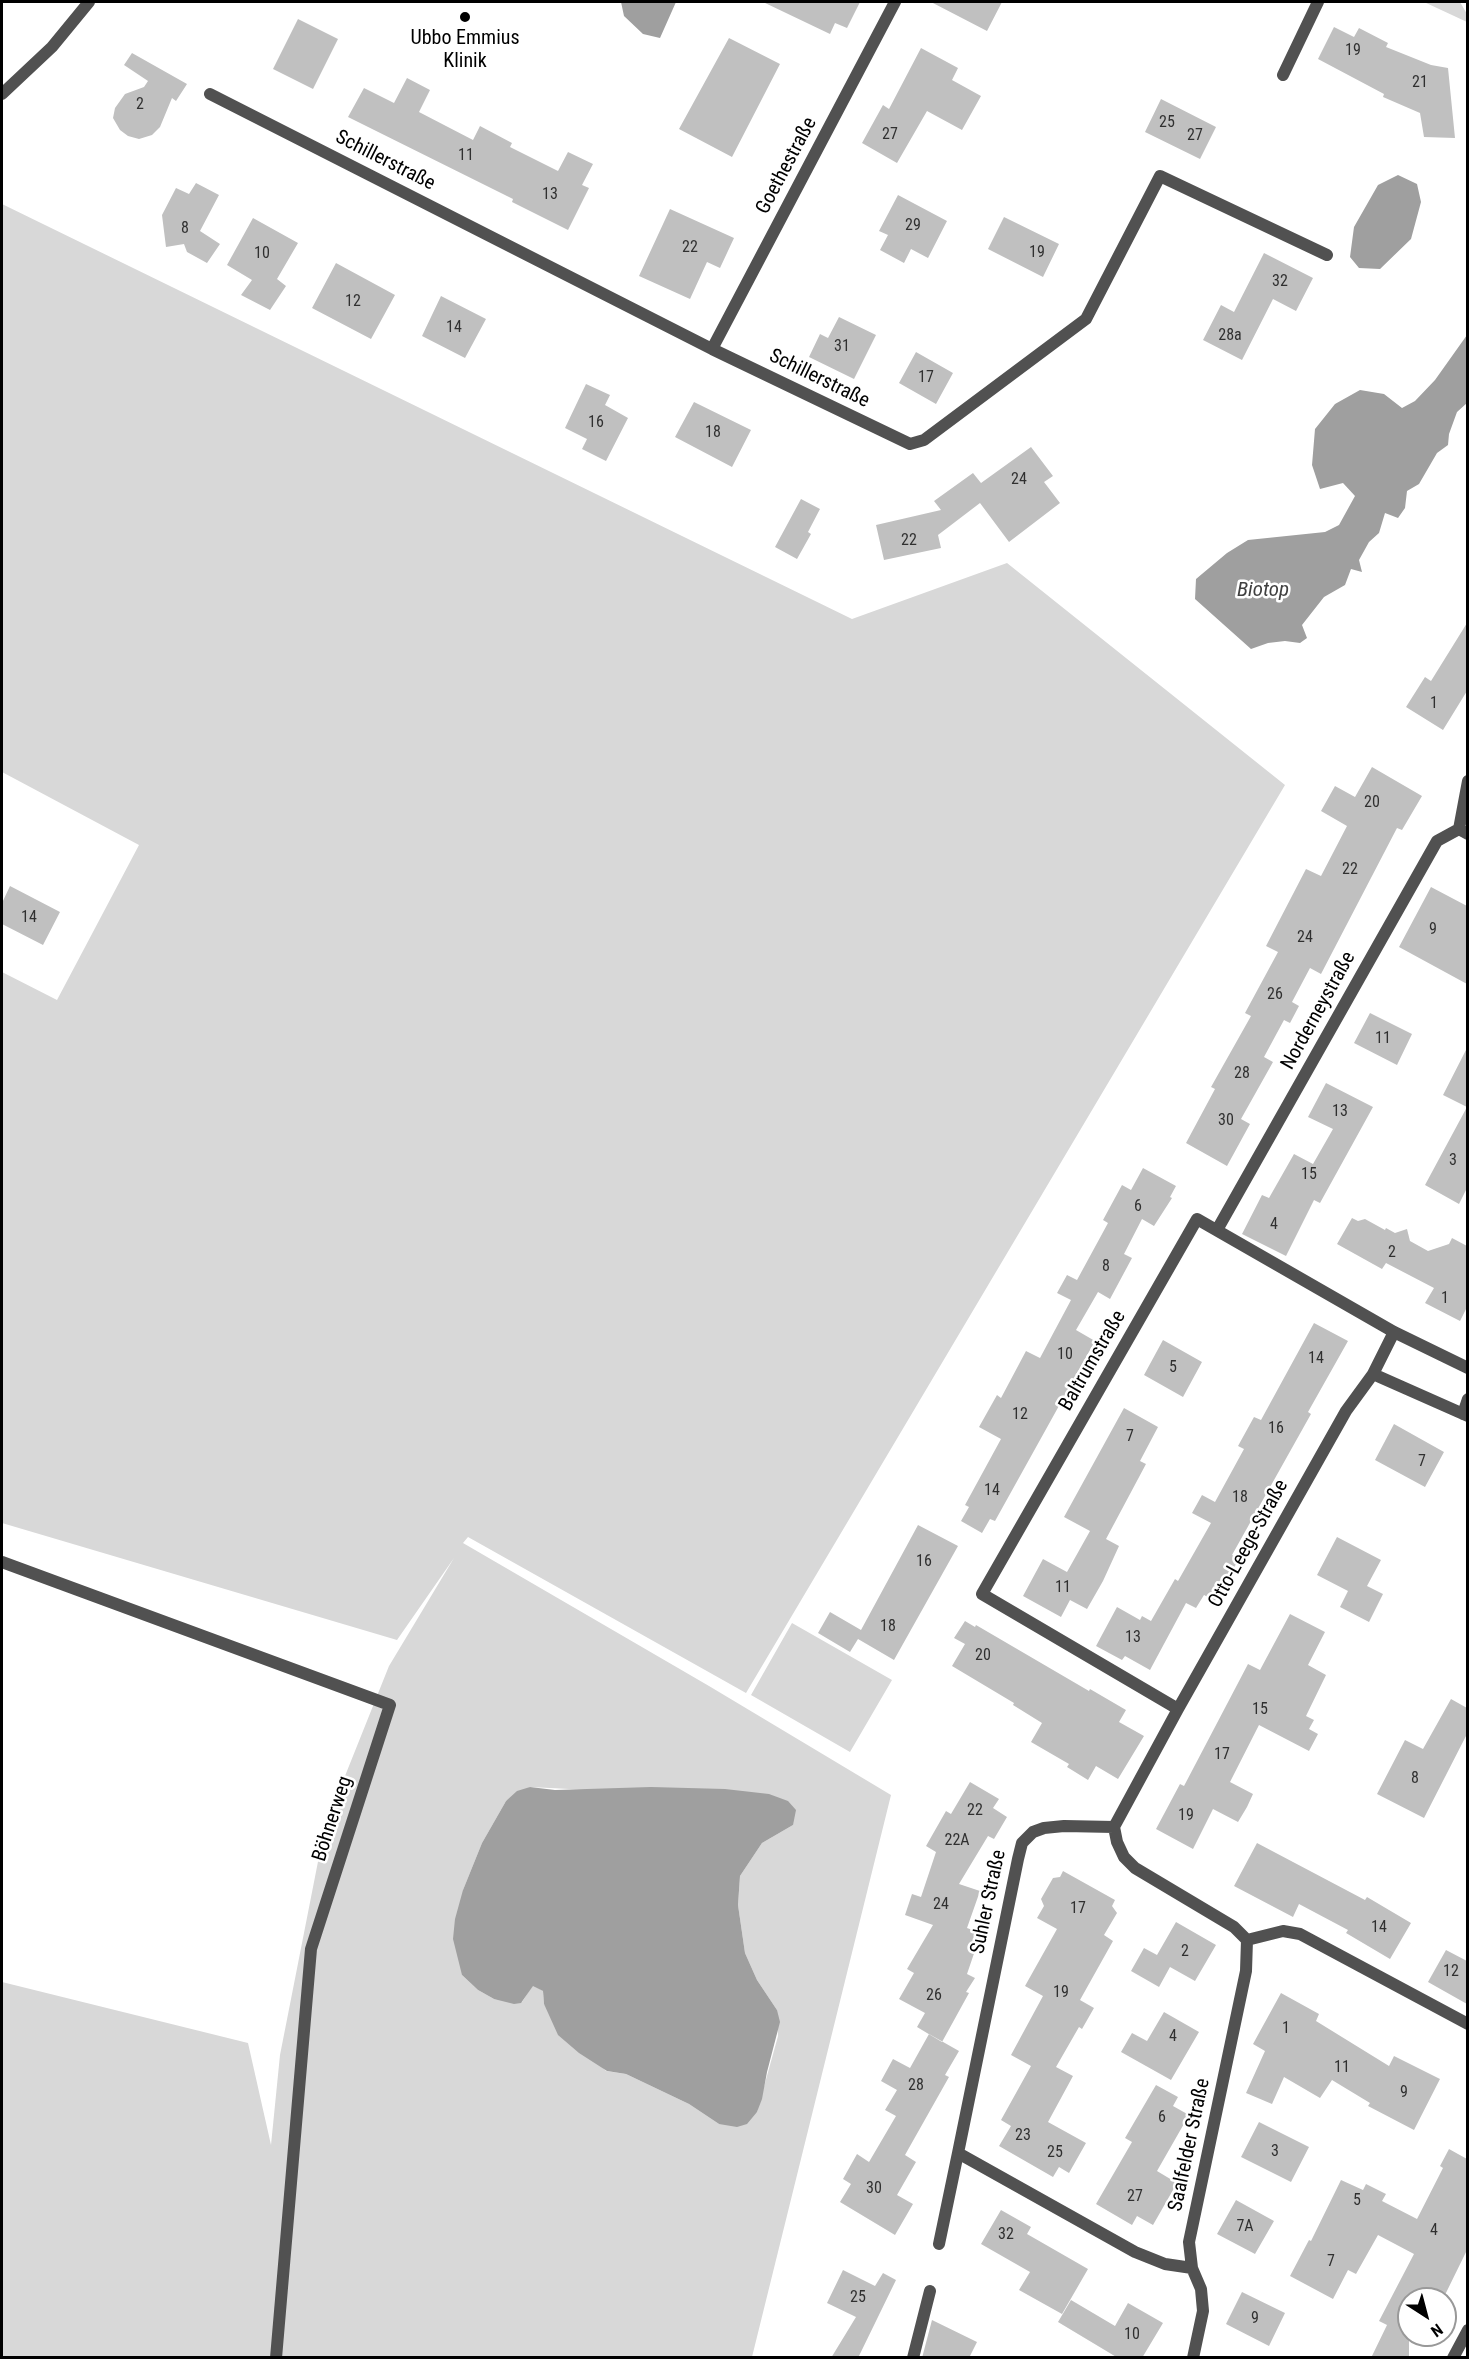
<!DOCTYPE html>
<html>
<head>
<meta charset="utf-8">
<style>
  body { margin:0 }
  #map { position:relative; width:1469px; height:2359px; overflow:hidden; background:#fff; font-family:"Roboto Condensed",sans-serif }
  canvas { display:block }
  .frame { position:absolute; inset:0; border:3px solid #000; pointer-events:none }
  .north { position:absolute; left:1397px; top:2287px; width:60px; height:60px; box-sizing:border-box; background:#fff; border:2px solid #999; border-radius:50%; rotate:144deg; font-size:16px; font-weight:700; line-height:24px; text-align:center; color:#000 }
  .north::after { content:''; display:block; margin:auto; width:21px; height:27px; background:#000; clip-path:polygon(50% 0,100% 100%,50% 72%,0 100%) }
</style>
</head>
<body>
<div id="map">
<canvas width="1469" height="2359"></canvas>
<div class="frame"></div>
<div class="north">N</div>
</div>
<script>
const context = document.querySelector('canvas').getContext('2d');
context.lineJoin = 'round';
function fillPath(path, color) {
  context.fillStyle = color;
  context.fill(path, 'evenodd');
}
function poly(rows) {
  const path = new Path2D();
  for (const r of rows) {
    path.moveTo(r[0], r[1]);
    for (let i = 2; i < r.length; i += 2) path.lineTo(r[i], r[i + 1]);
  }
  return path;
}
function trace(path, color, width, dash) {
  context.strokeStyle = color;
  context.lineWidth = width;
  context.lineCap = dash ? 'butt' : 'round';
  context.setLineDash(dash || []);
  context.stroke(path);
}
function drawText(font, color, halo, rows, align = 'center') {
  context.font = font + ' "Roboto Condensed",sans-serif';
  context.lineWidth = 5;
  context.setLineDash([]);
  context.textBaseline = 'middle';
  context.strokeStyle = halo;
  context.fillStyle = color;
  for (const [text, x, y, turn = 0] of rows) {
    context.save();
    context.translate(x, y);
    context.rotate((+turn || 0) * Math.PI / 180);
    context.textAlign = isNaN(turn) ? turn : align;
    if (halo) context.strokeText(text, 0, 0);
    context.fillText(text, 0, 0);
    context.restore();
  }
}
fillPath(poly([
  [1424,2,1460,2,1467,14,1467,22],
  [2,204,852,619,1007,563,1285,785,746,1693,468,1537,463,1543,709,1686,891,1795,752,2357,2,2357,2,1982,248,2043,271,2145,280,2055,325,1826,389,1666,454,1558,397,1640,2,1523,2,972,57,1000,139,845,2,772],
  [530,1787,589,1790,793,1825,762,1843,740,1876,738,1905,745,1953,757,1980,777,2010,778,2036,757,2112,719,2124,689,2104,626,2074,606,2071,544,2004,543,1991,533,1985,522,2002,494,1999,478,1990,462,1975,463,1890,482,1843,506,1801],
  [792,1623,892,1680,850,1752,751,1695]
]), '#d8d8d8');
fillPath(poly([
  [621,2,676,2,660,38,643,34,624,16],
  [1398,175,1417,184,1421,202,1411,239,1380,269,1359,268,1350,257,1354,227,1378,185],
  [1467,335,1467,403,1457,412,1449,434,1448,445,1437,453,1419,484,1407,491,1405,508,1398,518,1385,513,1379,533,1369,542,1359,560,1362,572,1351,569,1345,585,1324,597,1302,625,1307,638,1300,643,1285,641,1268,643,1251,649,1195,599,1196,579,1227,553,1248,540,1325,532,1339,525,1355,496,1343,483,1320,489,1312,465,1315,429,1335,404,1360,390,1384,394,1402,408,1415,401,1435,380],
  [530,1787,555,1790,651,1787,725,1789,769,1794,788,1801,796,1810,793,1825,762,1843,740,1876,738,1905,745,1953,757,1980,777,2010,780,2022,767,2072,762,2099,757,2112,747,2124,737,2127,719,2124,689,2104,626,2074,607,2071,579,2053,558,2035,544,2004,543,1991,533,1986,521,2003,514,2004,494,1999,478,1990,462,1975,453,1939,455,1919,463,1890,482,1843,506,1801,517,1791]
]), '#9f9f9f');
fillPath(poly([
  [763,2,860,2,847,28,835,23,830,34],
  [931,2,1002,2,987,31],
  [298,19,338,39,313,89,273,69],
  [1334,27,1354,37,1359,28,1388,43,1386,47,1431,65,1448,68,1455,138,1424,137,1420,113,1383,97,1384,94,1318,59],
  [729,38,780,64,732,157,679,129],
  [921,48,958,68,952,80,981,96,962,130,927,111,897,163,862,143,883,105,889,109],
  [132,53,187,84,176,101,172,98,160,127,152,135,139,139,128,136,120,130,113,118,115,108,125,94,144,87,148,81,124,65],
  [407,78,430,90,419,112,473,140,480,126,512,143,510,147,558,171,568,152,593,164,582,185,589,188,568,230,512,202,513,199,348,117,364,88,394,103],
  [1161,99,1216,127,1200,159,1145,132],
  [196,183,219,195,200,231,220,244,207,263,187,252,184,244,166,247,162,215,176,188,189,194],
  [898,195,947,221,928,258,911,249,904,263,880,250,888,235,879,231],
  [670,209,734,238,720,268,707,262,690,299,639,276],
  [1004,217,1059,244,1043,277,988,249],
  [253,218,298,243,277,279,286,286,270,310,241,295,252,280,227,265],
  [1264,253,1313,278,1296,311,1273,299,1242,360,1203,340,1221,305,1234,312],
  [336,263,395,295,371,339,312,308],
  [441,296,486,319,465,358,422,336],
  [839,317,876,335,854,379,809,357,820,334,828,338],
  [916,352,953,373,936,404,899,383],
  [586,384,610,395,605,405,628,418,606,461,582,449,587,439,565,428],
  [694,402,751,430,732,467,675,437],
  [1031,447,1053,476,1044,482,1060,503,1009,542,980,503,938,535,941,548,884,560,876,525,941,510,934,501,973,473,981,483],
  [801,499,820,509,808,532,811,534,797,559,775,547],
  [1467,623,1467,691,1443,730,1406,707,1425,677,1431,681],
  [1372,767,1422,796,1402,830,1397,828,1321,974,1310,968,1292,1002,1299,1006,1290,1023,1284,1020,1264,1057,1273,1062,1241,1119,1250,1124,1227,1166,1186,1143,1215,1089,1211,1087,1251,1016,1245,1013,1278,952,1266,946,1306,869,1321,876,1347,826,1321,811,1335,786,1355,797],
  [10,886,60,912,43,945,2,924,2,903],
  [1431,887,1467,906,1467,984,1399,947],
  [1370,1013,1412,1034,1397,1065,1354,1043],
  [1467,1048,1467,1188,1459,1204,1425,1185,1467,1107,1443,1095],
  [1326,1083,1373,1107,1320,1203,1314,1200,1286,1256,1242,1234,1262,1195,1269,1198,1294,1154,1313,1164,1333,1129,1308,1117],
  [1143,1168,1176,1186,1170,1197,1172,1198,1154,1226,1142,1219,1124,1254,1132,1258,1110,1299,1098,1292,1076,1330,1095,1341,995,1521,990,1519,982,1533,961,1521,969,1507,965,1505,1001,1439,979,1427,997,1395,1001,1398,1026,1351,1040,1358,1071,1300,1057,1293,1067,1275,1077,1280,1108,1223,1103,1220,1122,1185,1131,1190],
  [1352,1218,1358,1221,1365,1219,1385,1230,1386,1228,1395,1233,1407,1229,1410,1241,1428,1251,1449,1244,1452,1238,1467,1246,1467,1307,1460,1321,1425,1303,1434,1288,1386,1263,1382,1269,1337,1244],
  [1314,1323,1348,1341,1308,1412,1311,1414,1232,1555,1239,1559,1215,1601,1204,1595,1196,1608,1186,1603,1150,1670,1125,1656,1122,1660,1096,1646,1117,1607,1140,1620,1142,1616,1151,1621,1175,1579,1178,1581,1211,1523,1192,1513,1202,1495,1215,1502,1244,1449,1238,1446,1254,1417,1261,1420],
  [1163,1340,1202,1362,1183,1397,1144,1375],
  [1124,1408,1158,1427,1140,1461,1146,1464,1106,1539,1119,1546,1103,1581,1087,1609,1070,1600,1061,1617,1023,1596,1043,1559,1067,1572,1090,1531,1064,1517],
  [1394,1424,1444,1452,1425,1487,1375,1460],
  [918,1525,958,1546,894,1660,858,1639,850,1652,818,1633,830,1612,861,1630],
  [1337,1537,1381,1560,1367,1586,1383,1594,1369,1622,1340,1607,1348,1591,1317,1575],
  [1290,1614,1325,1632,1308,1665,1326,1675,1306,1716,1314,1720,1309,1729,1318,1734,1309,1751,1259,1725,1230,1782,1253,1794,1247,1807,1238,1822,1213,1809,1193,1849,1156,1829,1180,1784,1184,1786,1248,1664,1260,1670],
  [965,1621,975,1627,976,1625,1089,1691,1090,1689,1126,1710,1119,1722,1144,1736,1118,1779,1096,1766,1088,1780,1067,1767,1069,1764,1031,1742,1042,1723,1013,1705,1014,1703,952,1666,965,1644,954,1638],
  [1451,1699,1467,1708,1467,1734,1424,1818,1377,1794,1405,1740,1423,1749],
  [970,1782,999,1799,993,1808,1007,1817,994,1839,988,1836,959,1884,980,1891,967,1928,981,1933,967,1974,975,1978,966,1992,969,1993,942,2042,917,2027,925,2013,899,1999,914,1973,907,1969,933,1925,905,1915,912,1894,921,1897,936,1852,926,1846,946,1811,951,1814],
  [1257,1843,1365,1900,1367,1897,1411,1923,1390,1959,1346,1933,1348,1930,1299,1904,1293,1917,1234,1886],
  [1063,1871,1115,1900,1112,1906,1117,1913,1104,1935,1113,1941,1080,2000,1094,2008,1082,2029,1079,2027,1056,2067,1073,2076,1048,2122,1086,2143,1069,2173,1059,2167,1053,2177,999,2146,1011,2126,1001,2120,1031,2066,1011,2055,1043,1996,1025,1986,1057,1929,1037,1918,1044,1906,1041,1899,1053,1878,1060,1877],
  [1176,1922,1216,1945,1195,1981,1170,1967,1159,1987,1131,1971,1144,1948,1157,1955],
  [1446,1950,1467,1961,1467,2004,1428,1982],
  [1281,1993,1319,2014,1316,2021,1389,2066,1394,2056,1440,2079,1414,2130,1368,2106,1370,2103,1332,2080,1320,2098,1284,2077,1272,2104,1246,2093,1265,2051,1253,2044],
  [1164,2012,1199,2032,1171,2080,1121,2052,1132,2033,1147,2041],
  [929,2034,959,2051,945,2075,949,2077,905,2155,916,2162,897,2195,913,2204,895,2235,840,2202,851,2184,843,2179,857,2154,869,2162,896,2116,885,2110,897,2090,881,2081,893,2059,910,2068],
  [1156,2085,1178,2097,1173,2106,1189,2115,1157,2171,1177,2183,1153,2225,1137,2216,1132,2225,1096,2204,1132,2142,1125,2138],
  [1259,2122,1309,2147,1291,2182,1241,2157],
  [1449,2149,1467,2159,1467,2250,1443,2299,1409,2299,1409,2358,1371,2358,1387,2325,1379,2321,1414,2254,1378,2235,1356,2274,1348,2270,1333,2299,1290,2276,1309,2240,1311,2241,1341,2180,1363,2190,1366,2184,1386,2194,1382,2201,1417,2219,1443,2168,1440,2166],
  [1236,2200,1274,2221,1255,2254,1217,2234],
  [1001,2210,1031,2227,1027,2234,1088,2269,1062,2314,1019,2290,1030,2272,981,2244],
  [843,2270,875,2286,883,2273,896,2280,858,2358,831,2358,856,2317,827,2303],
  [1242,2292,1285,2313,1269,2346,1226,2324],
  [1071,2300,1115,2326,1128,2303,1163,2323,1142,2358,1118,2358,1058,2322],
  [932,2320,977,2342,969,2358,922,2358]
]), '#c0c0c0');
trace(poly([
  [1283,75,1318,2],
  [210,94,712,349,910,444,924,440,1086,319,1160,176,1327,255],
  [712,349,895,2],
  [1459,829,1468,781],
  [1217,1230,1437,841,1459,829,1468,834],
  [1373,1374,1394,1332],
  [1463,1414,1468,1399],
  [2,1562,390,1705,311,1949,276,2358],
  [1178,1709,982,1594,1197,1219,1394,1332,1468,1368],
  [1114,1827,1178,1709,1346,1411,1373,1374,1468,1416],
  [939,2244,958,2153],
  [1192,2268,1165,2264,1135,2252,958,2153,1018,1859,1022,1843,1033,1832,1044,1828,1064,1826,1114,1827,1117,1842,1124,1857,1135,1868,1234,1927,1247,1940,1283,1931,1300,1934,1468,2024],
  [913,2358,930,2291],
  [1193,2358,1203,2311,1201,2289,1192,2268,1189,2242,1246,1971,1247,1940],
  [1453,2358,1468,2330]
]), '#515151', 12);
trace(poly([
  [2,94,52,47,89,2]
]), '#515151', 12);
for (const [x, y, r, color] of [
  [465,17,6,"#000"]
]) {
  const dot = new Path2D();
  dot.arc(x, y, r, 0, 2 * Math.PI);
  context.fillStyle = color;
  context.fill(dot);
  trace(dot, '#fff', 2);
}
drawText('16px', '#303030', null, [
  ["19",1353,51],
  ["21",1420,83],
  ["2",140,105],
  ["25",1167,123],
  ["27",890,135],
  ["27",1195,136],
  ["11",466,156],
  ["13",550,195],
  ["29",913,226],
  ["8",185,229],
  ["22",690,248],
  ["19",1037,253],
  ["10",262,254],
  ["32",1280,282],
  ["12",353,302],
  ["14",454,328],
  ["28a",1230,336],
  ["31",842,347],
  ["17",926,378],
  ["16",596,423],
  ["18",713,433],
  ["24",1019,480],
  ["22",909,541],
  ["1",1434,704],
  ["20",1372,803],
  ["22",1350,870],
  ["14",29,918],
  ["9",1433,930],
  ["24",1305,938],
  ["26",1275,995],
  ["11",1383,1039],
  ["28",1242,1074],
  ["13",1340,1112],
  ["30",1226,1121],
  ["3",1453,1161],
  ["15",1309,1175],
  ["6",1138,1207],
  ["4",1274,1225],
  ["2",1392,1253],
  ["8",1106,1267],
  ["1",1445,1299],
  ["10",1065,1355],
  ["14",1316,1359],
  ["5",1173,1368],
  ["12",1020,1415],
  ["16",1276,1429],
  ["7",1130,1437],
  ["7",1422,1462],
  ["14",992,1491],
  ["18",1240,1498],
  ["16",924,1562],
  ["11",1063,1588],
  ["18",888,1627],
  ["13",1133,1638],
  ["20",983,1656],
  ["15",1260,1710],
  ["17",1222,1755],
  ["8",1415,1779],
  ["22",975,1811],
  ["19",1186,1816],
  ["22A",957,1841],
  ["24",941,1905],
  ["17",1078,1909],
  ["14",1379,1928],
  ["2",1185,1952],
  ["12",1451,1972],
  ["19",1061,1993],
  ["26",934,1996],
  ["1",1286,2029],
  ["4",1173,2037],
  ["11",1342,2068],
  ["28",916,2086],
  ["9",1404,2093],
  ["6",1162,2118],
  ["23",1023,2136],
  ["3",1275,2152],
  ["25",1055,2153],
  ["30",874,2189],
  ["27",1135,2197],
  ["5",1357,2201],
  ["7A",1245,2227],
  ["4",1434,2231],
  ["32",1006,2235],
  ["7",1331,2262],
  ["25",858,2298],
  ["9",1255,2319],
  ["10",1132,2335]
]);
drawText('20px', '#000', '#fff', [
  ["Ubbo Emmius",465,39],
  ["Klinik",465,62]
]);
drawText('20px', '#000', '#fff', [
  ["Schillerstraße",385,161,27],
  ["Goethestraße",787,166,-62],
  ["Schillerstraße",819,379,26],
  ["Norderneystraße",1319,1011,-61],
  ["Baltrumstraße",1093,1361,-60],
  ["Otto-Leege-Straße",1249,1544,-61],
  ["Böhnerweg",333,1819,-72],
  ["Suhler Straße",989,1902,-78],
  ["Saalfelder Straße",1190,2145,-78]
]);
drawText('italic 21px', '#404040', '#fff', [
  ["Biotop",1263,591]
]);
</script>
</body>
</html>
